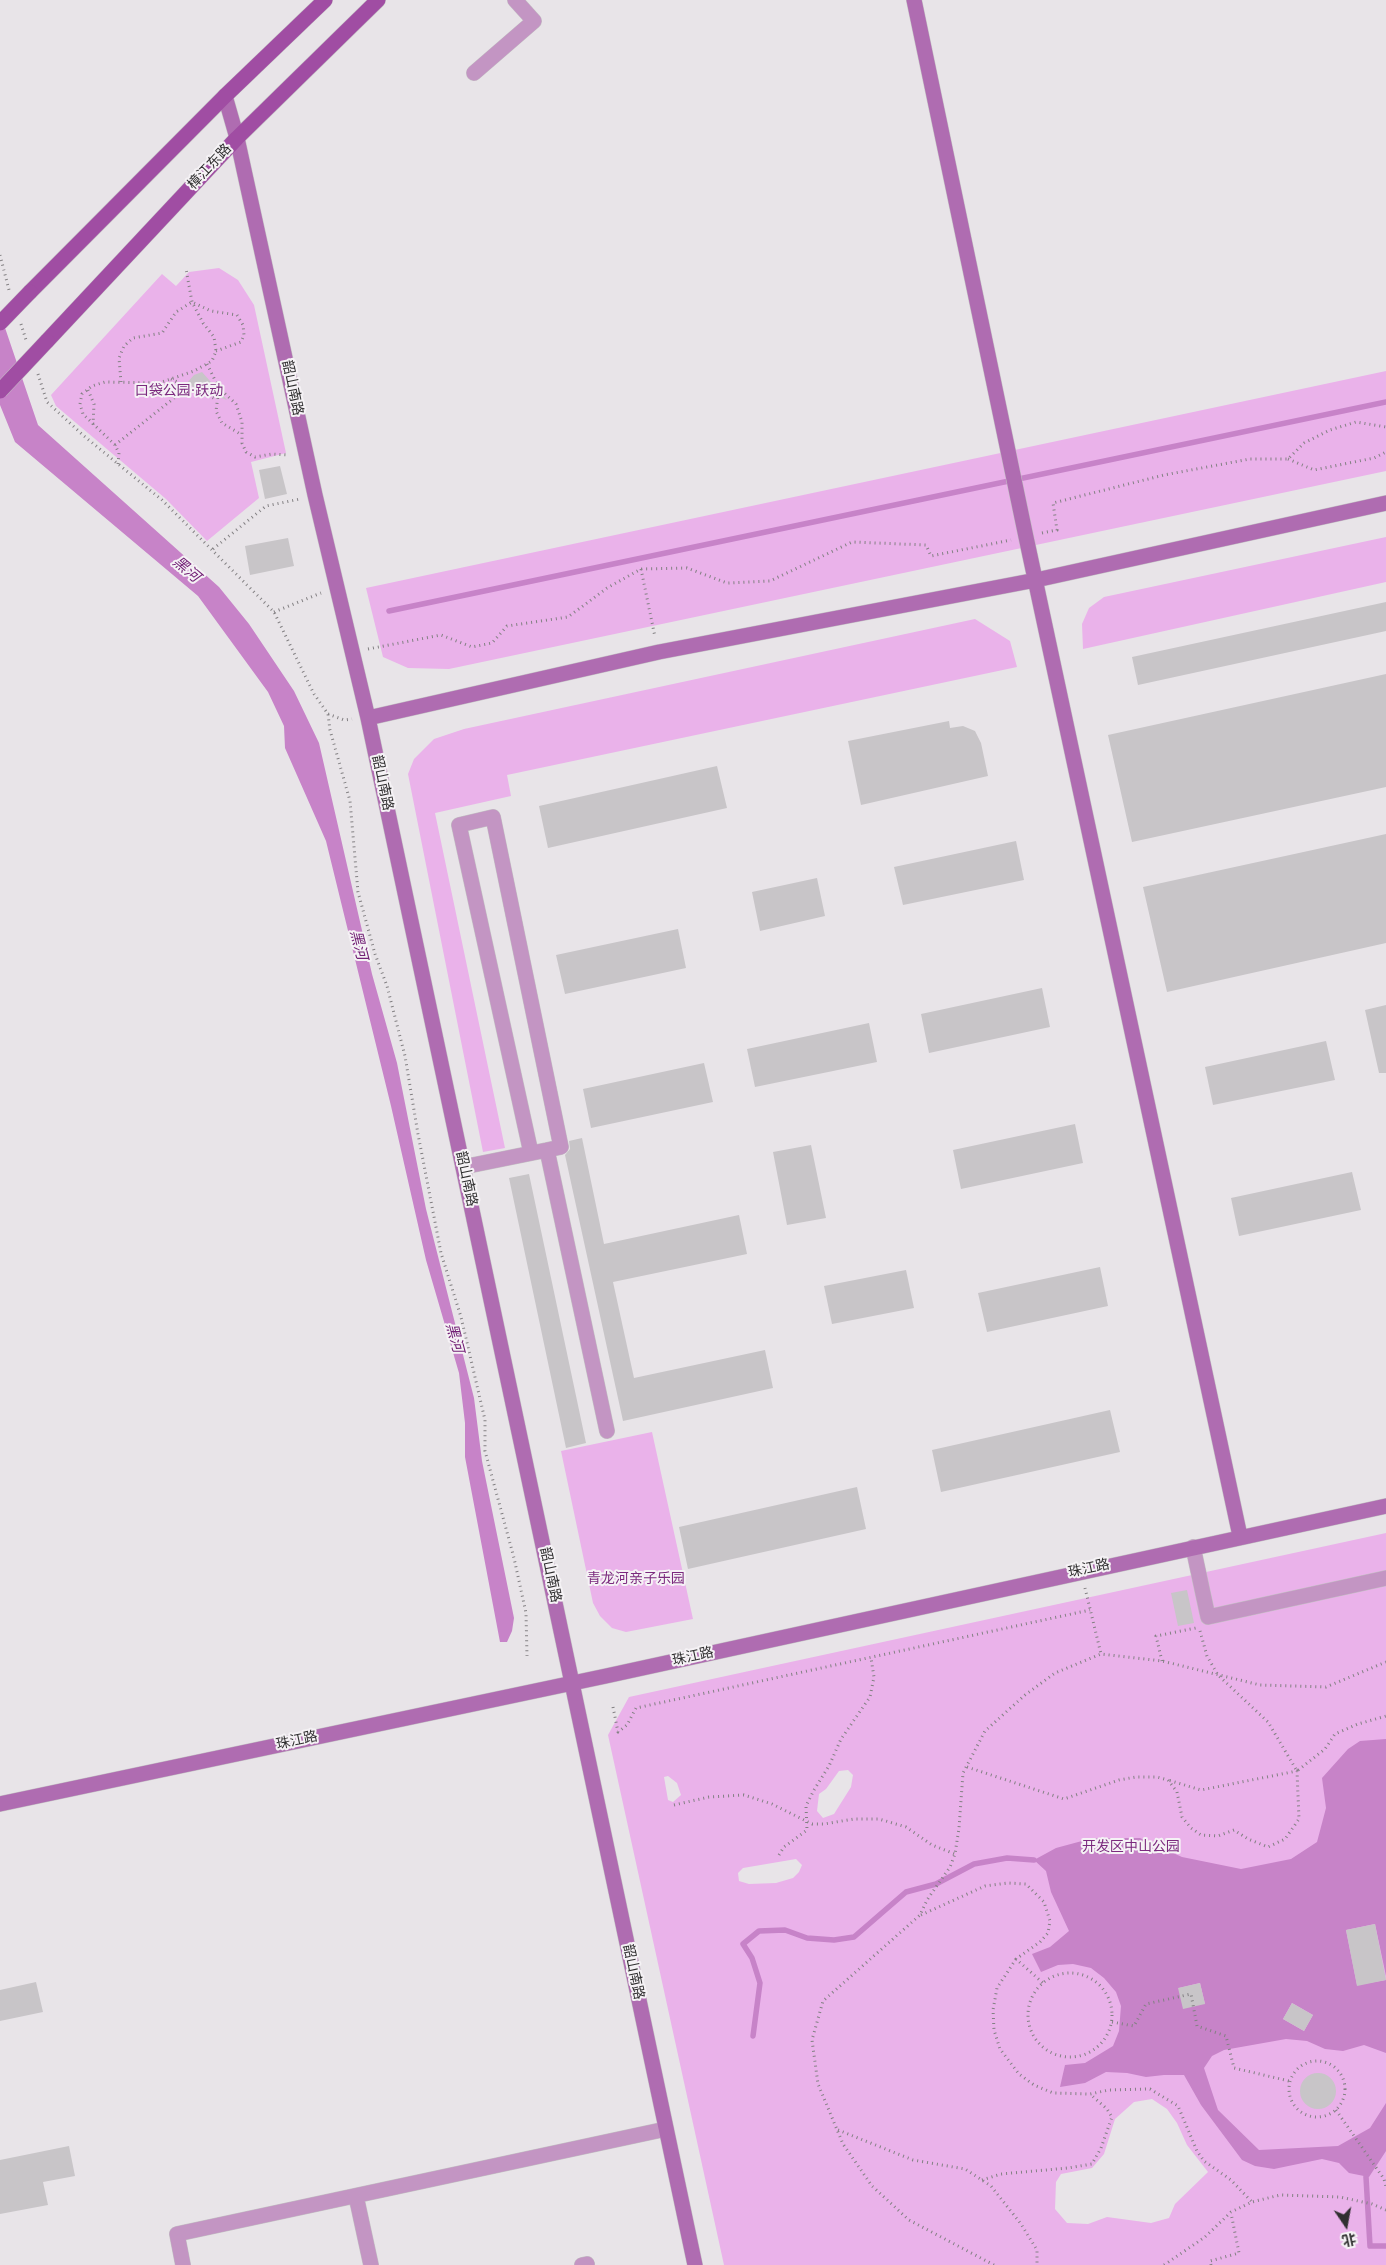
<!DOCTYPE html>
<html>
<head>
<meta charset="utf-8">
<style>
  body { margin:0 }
  #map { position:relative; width:1386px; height:2265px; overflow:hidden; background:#e8e4e8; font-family:"DejaVu Sans","Noto Sans SC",sans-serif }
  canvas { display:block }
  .north { position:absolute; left:1321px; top:2200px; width:50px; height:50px; -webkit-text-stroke:4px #f5f2f5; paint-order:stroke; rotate:168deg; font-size:14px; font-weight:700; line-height:20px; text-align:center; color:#302f30 }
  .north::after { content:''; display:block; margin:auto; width:18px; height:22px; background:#302f30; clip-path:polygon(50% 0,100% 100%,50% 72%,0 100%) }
</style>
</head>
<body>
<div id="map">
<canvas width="1386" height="2265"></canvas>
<div class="north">北</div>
</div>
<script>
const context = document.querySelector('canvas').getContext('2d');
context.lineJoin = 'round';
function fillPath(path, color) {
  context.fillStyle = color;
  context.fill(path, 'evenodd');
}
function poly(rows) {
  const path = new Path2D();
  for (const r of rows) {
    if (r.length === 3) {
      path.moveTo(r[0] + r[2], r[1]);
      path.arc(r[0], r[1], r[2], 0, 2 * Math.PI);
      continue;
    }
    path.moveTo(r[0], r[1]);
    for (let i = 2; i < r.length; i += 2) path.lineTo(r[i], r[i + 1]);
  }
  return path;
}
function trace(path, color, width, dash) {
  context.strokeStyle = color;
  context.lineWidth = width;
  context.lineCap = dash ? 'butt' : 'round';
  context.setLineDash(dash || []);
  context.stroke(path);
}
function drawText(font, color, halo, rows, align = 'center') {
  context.font = font + ' "DejaVu Sans","Noto Sans SC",sans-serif';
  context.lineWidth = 4;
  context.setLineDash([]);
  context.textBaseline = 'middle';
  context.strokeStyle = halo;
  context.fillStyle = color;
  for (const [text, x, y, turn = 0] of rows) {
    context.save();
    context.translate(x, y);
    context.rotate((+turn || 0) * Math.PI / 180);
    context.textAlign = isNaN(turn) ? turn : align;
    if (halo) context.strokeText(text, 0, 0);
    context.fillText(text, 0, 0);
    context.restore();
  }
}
fillPath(poly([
  [219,268,238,280,254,305,286,453,251,462,259,498,207,541,166,499,56,406,51,395,162,274,176,286,189,272],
  [1386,371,1386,471,449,669,408,668,383,657,366,588],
  [1386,537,1386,582,1083,649,1082,624,1089,608,1104,597],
  [975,619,1010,641,1017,667,507,775,511,796,435,813,505,1148,483,1152,408,774,414,759,434,739,464,729],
  [652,1432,693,1619,626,1632,612,1628,600,1616,593,1603,561,1451],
  [1386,1533,1386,2265,724,2265,608,1735,629,1697],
  [848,1770,853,1775,851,1787,834,1814,823,1818,817,1811,819,1794,826,1789,839,1771],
  [668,1776,677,1783,681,1795,673,1802,668,1800,664,1777],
  [796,1859,802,1865,799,1872,793,1878,776,1883,749,1884,739,1881,738,1873,743,1868],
  [1152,2099,1167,2109,1177,2123,1187,2145,1208,2172,1175,2204,1169,2218,1151,2223,1107,2217,1088,2224,1067,2223,1055,2209,1056,2182,1061,2174,1092,2168,1104,2154,1115,2119,1134,2102]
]), '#eab2ea');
fillPath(poly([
  [0,313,38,425,219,587,249,624,294,691,319,743,372,974,397,1063,426,1209,474,1398,482,1461,514,1618,512,1631,507,1642,500,1642,465,1457,465,1423,459,1373,426,1260,391,1106,326,841,285,748,284,726,268,692,198,596,15,442,0,405],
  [1386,1739,1386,1976,1375,1924,1346,1930,1357,1985,1386,1980,1386,2053,1364,2045,1343,2051,1325,2049,1307,2041,1286,2039,1224,2050,1212,2056,1204,2068,1218,2110,1259,2150,1338,2146,1370,2128,1386,2103,1386,2151,1369,2177,1349,2173,1339,2163,1322,2159,1274,2169,1255,2166,1242,2160,1201,2105,1184,2075,1164,2075,1146,2077,1127,2073,1106,2072,1085,2083,1060,2087,1065,2065,1085,2063,1113,2046,1119,2031,1121,2006,1116,1992,1104,1978,1091,1968,1073,1964,1058,1965,1041,1972,1032,1954,1050,1947,1069,1931,1051,1892,1046,1871,1034,1860,1056,1848,1093,1838,1140,1838,1182,1857,1241,1869,1291,1859,1317,1842,1326,1808,1322,1778,1348,1749,1360,1741],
  [1200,1983,1205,2004,1179,1988],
  [1292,2003,1313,2015,1304,2031,1283,2019]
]), '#c783c8');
trace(poly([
  [389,611,1386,402],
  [753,2036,760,1983,752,1958,743,1944,759,1931,785,1930,807,1938,834,1940,854,1937,906,1892,936,1884,974,1864,1007,1858,1034,1860],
  [1366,2177,1370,2246,1386,2246]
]), '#c783c8', 5.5);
fillPath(poly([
  [202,372,227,400,196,389,187,383,194,375],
  [280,466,287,494,265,499,259,470],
  [288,538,294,566,250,575,245,546],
  [1386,602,1386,631,1138,685,1132,657],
  [1386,674,1386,787,1132,842,1108,735],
  [949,721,950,728,963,726,975,731,981,743,988,776,861,805,848,741],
  [717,766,727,808,548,848,539,806],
  [1386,834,1386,943,1167,992,1143,887],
  [1016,841,1024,880,903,905,894,867],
  [817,878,825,916,760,931,752,892],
  [678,929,686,968,565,994,556,955],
  [1042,988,1050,1027,929,1053,921,1014],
  [1386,1005,1386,1073,1379,1073,1365,1010],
  [869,1023,877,1062,755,1087,747,1049],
  [1326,1041,1335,1080,1213,1105,1205,1067],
  [704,1063,713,1102,591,1128,583,1089],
  [1075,1124,1083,1163,961,1189,953,1150],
  [582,1138,604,1244,739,1215,747,1254,613,1282,634,1378,765,1350,773,1388,623,1421,565,1155,570,1149,569,1141],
  [811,1145,826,1218,787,1225,773,1152],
  [1352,1172,1361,1210,1239,1236,1231,1198],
  [529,1174,586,1443,566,1448,509,1178],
  [1100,1267,1108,1306,987,1332,978,1293],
  [906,1270,914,1308,832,1324,824,1286],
  [1110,1410,1120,1452,941,1492,932,1450],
  [857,1487,866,1529,688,1569,679,1527],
  [1187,1590,1194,1623,1178,1626,1171,1593],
  [1375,1924,1386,1980,1357,1986,1346,1930],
  [36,1982,43,2012,0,2021,0,1990],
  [1200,1983,1205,2004,1183,2009,1178,1988],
  [1292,2003,1313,2015,1304,2031,1283,2019],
  [1318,2091,18],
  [69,2146,75,2176,43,2182,48,2205,0,2214,0,2160]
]), '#c8c5c8');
const street = poly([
  [474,73,534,21,515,0],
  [531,1153,459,825,493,817,561,1147,547,1150],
  [463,1167,547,1150,607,1431],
  [1193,1547,1208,1617,1386,1578],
  [356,2196,371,2265],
  [183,2265,177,2234,666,2129],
  [582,2265,587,2264]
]);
const secondary = poly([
  [914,0,1026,537,1240,1536],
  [225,96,237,138,315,495,368,718,695,2265],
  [368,718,659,652,1036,580,1386,503],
  [0,1804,606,1676,1386,1506]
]);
const primary = poly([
  [30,292,225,96,325,0],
  [47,341,237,138,378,0]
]);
trace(street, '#c3c0c3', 16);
trace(secondary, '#c3c0c3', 16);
trace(primary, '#c3c0c3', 16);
trace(poly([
  [0,255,9,290],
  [21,324,26,340],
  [207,364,219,388,236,404,242,422,242,443,246,452,255,457,272,454,289,455],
  [38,374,47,402,84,436,162,500,274,612,314,694,328,714,330,730,350,801,358,892,375,954,387,986,405,1056,418,1134,441,1253,461,1317,485,1420,485,1451,514,1558,526,1613,527,1656],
  [171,379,188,387],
  [121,382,119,358,124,346,133,338,162,333,176,312,192,302,211,311,237,315,243,325,244,335,241,342,216,351],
  [219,388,216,411,222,423,242,435],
  [88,390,94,404,93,425],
  [115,445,188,387,216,399],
  [1288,459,1314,470,1374,458,1386,452],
  [118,464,119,453,115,445,83,414,80,404,82,394,92,386,105,382,159,383,194,371,212,361,216,351,214,337,203,323,192,302,186,269],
  [1042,533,1057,530,1053,503,1164,475,1250,459,1288,459,1304,443,1330,430,1356,422,1386,427],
  [213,549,266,506,300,499],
  [641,569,655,637],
  [274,612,321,593],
  [368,649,441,635,472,647,492,643,507,626,568,617,607,588,641,569,687,568,727,583,770,581,852,542,926,545,931,556,1011,540],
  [328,714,344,720,352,719],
  [1085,1588,1101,1654],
  [1200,1631,1207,1656,1218,1675,1268,1722,1297,1771,1325,1749,1335,1734,1358,1724,1386,1716],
  [1162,1661,1156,1636,1196,1628],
  [613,1707,618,1732,627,1725,636,1708,1090,1610],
  [967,1767,1064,1799,1119,1780,1136,1777,1157,1777,1168,1780,1177,1792,1182,1817,1191,1828,1201,1835,1218,1836,1234,1830,1248,1839,1268,1847,1285,1839,1299,1819,1297,1771,1201,1790,1168,1780],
  [674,1805,709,1797,744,1795,772,1804,812,1824,824,1824,854,1819,879,1819,906,1827,932,1845,955,1854],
  [779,1855,784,1847,807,1830,806,1806,814,1790,829,1766,841,1739,870,1697,874,1677,871,1658],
  [921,1915,985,1886,1008,1883,1026,1884,1044,1902,1050,1921,1048,1933,1040,1942,1016,1959,1043,1983],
  [1016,1959,997,1988,993,2010,994,2030,1000,2049,1019,2074,1034,2085,1053,2093,1090,2094,1109,2090,1150,2089,1178,2106,1197,2151,1204,2161,1231,2180,1252,2202],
  [1070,2015,42],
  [1112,2022,1134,2026,1146,2004,1191,1994,1197,2026,1226,2036,1234,2068,1289,2081],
  [1317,2089,28],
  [1336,2110,1384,2179,1386,2187],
  [838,2130,913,2160,965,2169,982,2180,991,2186,1021,2224,1037,2250,1037,2265],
  [982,2180,1001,2174,1068,2168,1092,2164,1101,2148,1112,2117,1107,2109,1090,2094],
  [994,2265,909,2220,872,2186,843,2144,818,2084,812,2040,823,2001,920,1915,927,1900,950,1867,955,1854,959,1828,963,1773,985,1731,1025,1695,1055,1673,1101,1654,1162,1661,1260,1685,1326,1687,1386,1662],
  [1164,2265,1205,2237,1231,2212,1252,2202,1280,2195,1340,2197,1372,2204,1386,2210],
  [1211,2265,1210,2261,1239,2253,1231,2213]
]), '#838083', 3, [1, 4]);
trace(street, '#c395c3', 15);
trace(secondary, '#af6cb1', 15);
trace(primary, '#a04da3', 15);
const primaryBridge = poly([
  [0,323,30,292],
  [0,391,47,341]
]);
trace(primaryBridge, '#c3c0c3', 16, []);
trace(primaryBridge, '#a04da3', 15);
drawText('14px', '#302f30', '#f5f2f5', [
  ["樟江东路",210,167,-47],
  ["韶山南路",292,388,78],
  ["韶山南路",382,783,78],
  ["韶山南路",466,1179,78],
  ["珠江路",1089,1569,-12],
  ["韶山南路",550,1575,78],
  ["珠江路",693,1657,-12],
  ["珠江路",297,1741,-12],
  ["韶山南路",633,1972,78]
]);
drawText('14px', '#7b2a7e', '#f5f2f5', [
  ["口袋公园·跃动",179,391],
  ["青龙河亲子乐园",636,1579],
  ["开发区中山公园",1131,1847]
]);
drawText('italic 15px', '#722075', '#f5f2f5', [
  ["黑河",186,570,40],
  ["黑河",358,945,76],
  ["黑河",454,1338,75]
]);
</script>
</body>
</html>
